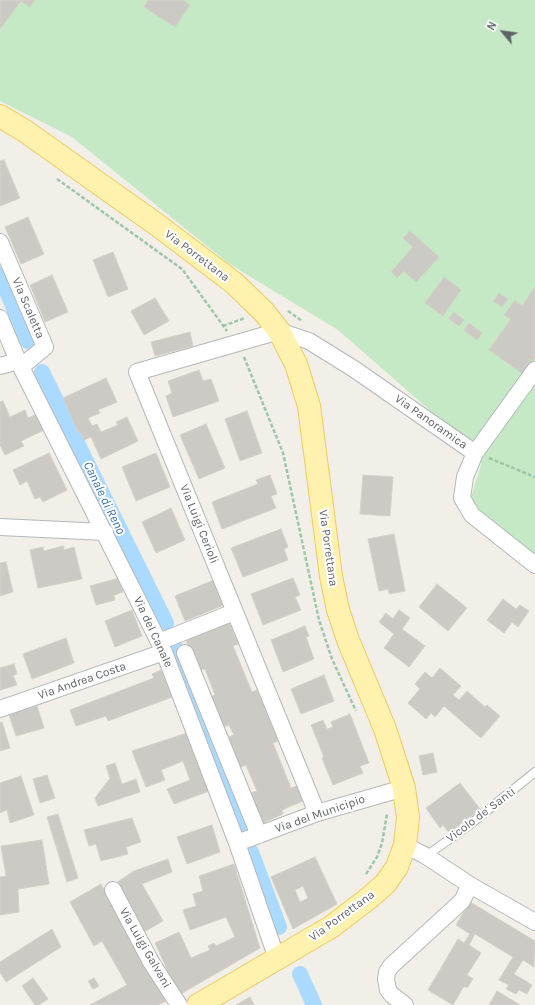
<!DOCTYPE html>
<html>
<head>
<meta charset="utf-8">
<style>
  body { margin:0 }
  #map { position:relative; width:535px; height:1005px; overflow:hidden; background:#f1efe8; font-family:Karla,sans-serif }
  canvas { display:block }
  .north { position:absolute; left:483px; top:12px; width:40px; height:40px; -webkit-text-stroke:3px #fff; paint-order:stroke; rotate:299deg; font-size:11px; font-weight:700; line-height:16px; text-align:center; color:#5f6368 }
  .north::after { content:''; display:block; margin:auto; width:14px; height:18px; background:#5f6368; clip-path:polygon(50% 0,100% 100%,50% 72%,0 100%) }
</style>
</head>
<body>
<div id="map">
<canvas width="535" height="1005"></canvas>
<div class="north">N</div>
</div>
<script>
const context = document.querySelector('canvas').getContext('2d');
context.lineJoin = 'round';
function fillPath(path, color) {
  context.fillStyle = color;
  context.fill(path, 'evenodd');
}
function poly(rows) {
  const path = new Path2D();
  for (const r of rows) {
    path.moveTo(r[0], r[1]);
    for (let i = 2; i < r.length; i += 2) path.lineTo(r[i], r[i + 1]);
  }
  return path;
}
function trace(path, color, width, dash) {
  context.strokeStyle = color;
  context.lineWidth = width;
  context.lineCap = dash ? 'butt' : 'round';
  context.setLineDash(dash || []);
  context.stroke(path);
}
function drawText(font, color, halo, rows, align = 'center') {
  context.font = font + ' Karla,sans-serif';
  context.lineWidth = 4;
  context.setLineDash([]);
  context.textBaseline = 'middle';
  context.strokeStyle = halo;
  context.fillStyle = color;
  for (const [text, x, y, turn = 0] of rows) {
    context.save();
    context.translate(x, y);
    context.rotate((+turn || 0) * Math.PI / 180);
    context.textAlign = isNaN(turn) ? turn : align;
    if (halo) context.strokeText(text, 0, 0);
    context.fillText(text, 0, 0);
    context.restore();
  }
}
fillPath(poly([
  [0,0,535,0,535,561,469,504,481,465,480,454,338,330,228,263,72,137,0,101]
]), '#c5e8c5');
trace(poly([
  [0,275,28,341],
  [42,372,166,623],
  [175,647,241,826],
  [251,852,279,927],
  [300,974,314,1005]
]), '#aadaff', 16);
const building = poly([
  [0,0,35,0,30,7,21,1,0,29,0,0],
  [148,0,183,0,190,5,175,27,144,7,148,0],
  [4,160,20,198,0,206,0,161,4,160],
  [28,217,44,254,21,264,5,227,28,217],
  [410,231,439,257,416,282,404,271,397,278,391,272,413,247,403,238,410,231],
  [113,252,128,289,108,297,93,260,113,252],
  [52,275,68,312,45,322,30,285,52,275],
  [444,277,461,290,443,316,425,303,444,277],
  [535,287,535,357,523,374,489,350,511,319,504,315,515,300,522,306,535,287],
  [499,293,508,299,502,307,493,301,499,293],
  [155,298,169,321,144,335,131,311,155,298],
  [454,312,464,320,459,326,449,319,454,312],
  [469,323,482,333,477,340,464,330,469,323],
  [190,332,193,346,155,356,151,342,190,332],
  [199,370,203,381,211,379,219,401,173,417,166,396,172,393,168,381,199,370],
  [106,378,117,402,98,410,100,413,88,418,92,426,97,424,101,432,118,425,116,422,127,417,138,441,101,459,91,437,84,440,80,431,78,432,63,398,106,378],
  [3,401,10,417,25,410,28,418,37,414,44,430,21,441,24,446,5,455,0,445,0,402,3,401],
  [247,411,262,453,240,461,225,419,247,411],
  [206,424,225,468,199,479,180,435,206,424],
  [49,453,67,490,43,502,40,497,35,499,27,481,20,485,13,470,49,453],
  [156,453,170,487,136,501,122,467,156,453],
  [270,475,277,494,271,496,276,508,222,529,212,502,258,484,256,480,270,475],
  [363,475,393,477,390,516,360,514,363,475],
  [171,508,185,540,156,553,142,522,171,508],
  [281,529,288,547,284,549,288,560,243,577,231,548,281,529],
  [394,534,405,591,389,594,388,589,379,591,368,539,394,534],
  [63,546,64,550,74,547,82,579,38,588,30,550,43,547,44,551,63,546],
  [6,562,13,592,0,596,0,563,6,562],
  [119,578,123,592,114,595,115,600,96,605,90,586,119,578],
  [293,578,300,595,295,597,301,610,263,625,251,594,293,578],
  [214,580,224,605,185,621,175,596,214,580],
  [437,584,467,608,448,631,419,607,437,584],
  [503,599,516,609,520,605,529,611,518,627,512,622,504,633,487,620,503,599],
  [132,610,142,636,115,647,105,621,132,610],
  [399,610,410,618,402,629,425,646,409,667,384,648,394,634,379,622,386,613,393,619,399,610],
  [229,622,238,644,233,646,252,692,257,690,278,741,273,743,291,788,297,786,303,801,282,810,283,814,261,824,249,794,257,791,246,765,238,768,226,738,234,735,229,725,220,728,208,698,215,695,205,669,198,671,186,640,229,622],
  [305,626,309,636,306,637,314,659,283,672,271,640,305,626],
  [66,638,74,663,32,679,23,654,66,638],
  [14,664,17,674,13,675,17,685,0,690,0,668,14,664],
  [440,668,461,686,453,695,459,700,467,691,485,707,487,705,500,716,481,738,444,706,435,717,431,713,426,719,408,703,420,689,415,684,425,672,432,678,440,668],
  [161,670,172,697,108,721,106,716,76,726,70,710,154,678,152,674,161,670],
  [324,675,334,701,301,714,291,689,324,675],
  [37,706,44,728,16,736,9,715,37,706],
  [350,714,369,763,360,766,363,773,333,785,322,758,324,757,311,725,323,720,327,729,333,727,331,722,350,714],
  [2,722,10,748,0,751,0,723,2,722],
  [187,733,209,791,174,804,167,789,190,780,183,761,161,770,165,780,146,787,132,751,187,733],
  [433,753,437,772,423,775,419,756,433,753],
  [115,763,122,784,136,779,140,792,98,806,95,798,110,778,106,766,115,763],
  [47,775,55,798,40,803,33,779,47,775],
  [21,776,34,815,10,823,7,810,0,813,0,783,21,776],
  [460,783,480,809,449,833,443,825,440,828,426,808,460,783],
  [58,814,78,878,67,882,47,817,58,814],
  [132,818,141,842,126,847,128,854,101,861,96,844,89,846,84,830,132,818],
  [212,825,220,852,187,864,177,837,212,825],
  [42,840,49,884,18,889,19,912,0,915,0,877,6,876,1,846,42,840],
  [315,857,337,904,293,929,271,877,315,857],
  [303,886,308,898,300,902,295,890,303,886],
  [168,859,172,872,142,884,163,921,144,932,116,883,134,871,168,859],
  [234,864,260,948,179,995,155,943,179,932,191,958,210,950,208,946,214,943,216,946,235,937,226,917,190,930,183,910,196,906,193,894,203,891,199,876,234,864],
  [101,884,166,1001,158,1005,90,1005,127,985,102,941,94,946,70,902,101,884],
  [470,902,535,941,534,967,523,960,514,974,532,985,527,994,519,990,516,994,506,989,509,985,499,980,513,957,475,934,469,945,481,953,467,975,473,979,467,988,464,986,453,1005,428,990,458,939,464,943,470,934,456,925,470,902],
  [52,929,61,947,6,982,0,972,0,962,52,929],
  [33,978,48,999,39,1005,35,1005,22,986,33,978],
  [94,978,99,986,93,989,88,981,94,978],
  [497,991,520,1005,489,1005,497,991],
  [250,997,254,1005,236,1005,250,997]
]);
fillPath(building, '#cccac5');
trace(building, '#d6d1c6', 1);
const service = poly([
  [426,856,468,826,535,772]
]);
const minor = poly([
  [0,242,45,347,22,366],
  [0,318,18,361,164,652,237,843,277,959],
  [0,366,18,361],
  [535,370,475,453,465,477,462,498,472,515,535,565],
  [0,527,105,532],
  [159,642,234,612],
  [185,653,259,835],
  [0,709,164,652],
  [317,813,137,372,279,331,309,341,354,369,475,453],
  [237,843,317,813,404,788],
  [470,885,535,922],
  [113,890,151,962,179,1005],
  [405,1005,392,995,388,990,386,979,387,972,391,966,462,901,470,885,426,856,405,845]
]);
const primary = poly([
  [0,116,25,131,156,224,234,283,264,312,279,331,296,364,309,406,331,576,338,610,348,640,385,729,404,788,408,818,405,845,397,867,385,884,369,898,331,927,198,1005]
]);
trace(service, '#b5b8bc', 10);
trace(minor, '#b5b8bc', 18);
trace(primary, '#f2c960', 24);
trace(poly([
  [57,179,182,269,227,331],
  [288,311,302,321],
  [223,326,245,318],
  [244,357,283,453,319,620,332,659,356,711],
  [489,458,535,477],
  [366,874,377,857,382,843,387,814]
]), '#9cc7a9', 2.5, [4, 2]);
trace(service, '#fff', 8);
trace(minor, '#fff', 16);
trace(primary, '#fff2af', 22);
drawText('12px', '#5f6368', '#fff', [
  ["Via Porrettana",197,256,37],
  ["Via Scaletta",28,308,67],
  ["Via Panoramica",431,422,35],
  ["Via Luigi Cerioli",199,524,68],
  ["Via Porrettana",328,548,82],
  ["Via del Canale",153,632,65],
  ["Via Andrea Costa",82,681,-19],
  ["Via del Municipio",320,814,-19],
  ["Vicolo de' Santi",481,815,-37],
  ["Via Porrettana",342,916,-36],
  ["Via Luigi Galvani",145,948,60]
]);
drawText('italic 13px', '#4174aa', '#fff', [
  ["Canale di Reno",104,498,64]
]);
</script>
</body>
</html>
